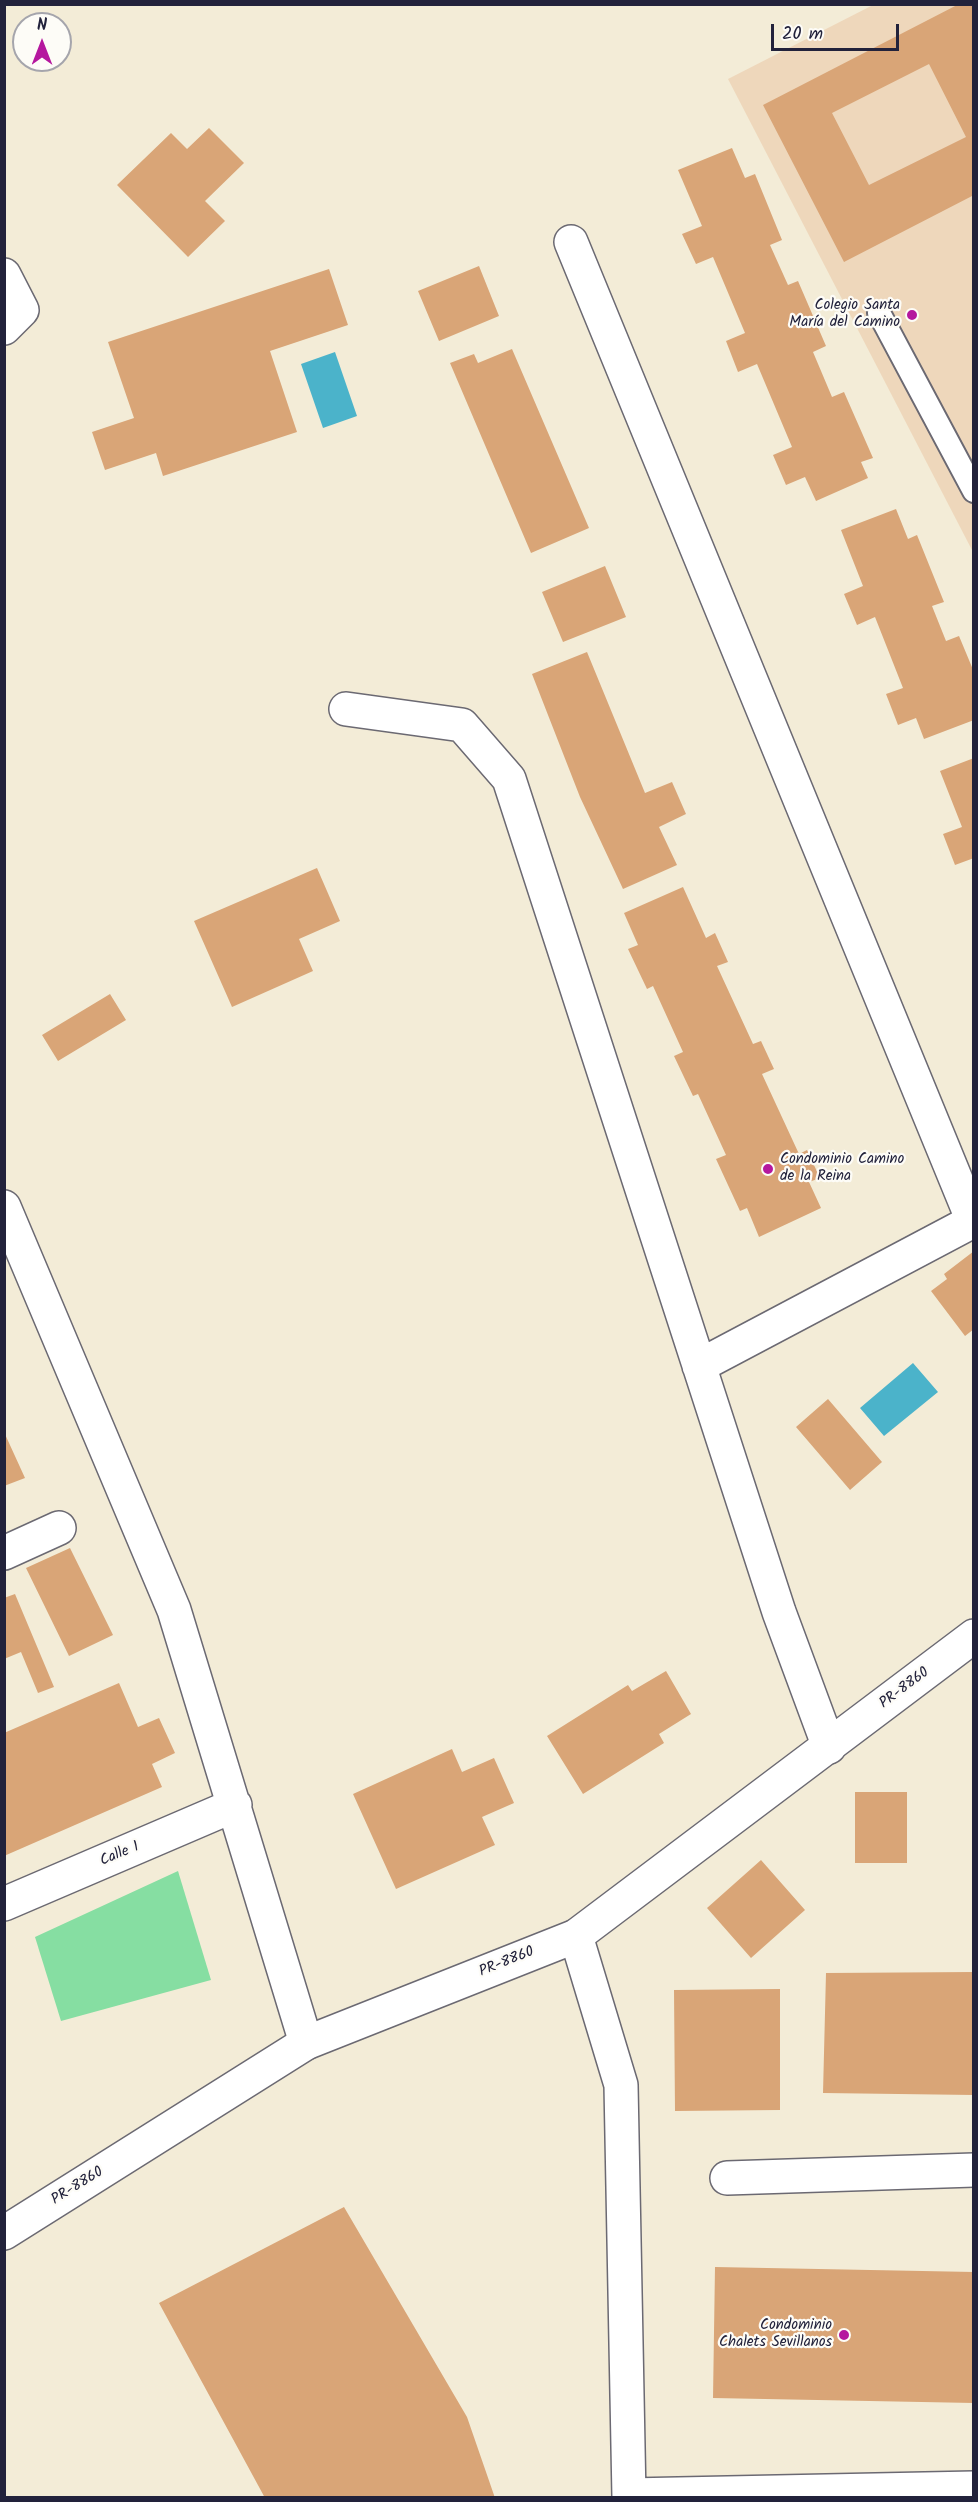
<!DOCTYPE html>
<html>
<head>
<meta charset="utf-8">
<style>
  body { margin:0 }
  #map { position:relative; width:978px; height:2502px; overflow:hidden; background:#f3ecd7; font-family:Kalam,sans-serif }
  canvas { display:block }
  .frame { position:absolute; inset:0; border:6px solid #22223b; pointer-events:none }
  .north { position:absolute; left:12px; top:12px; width:60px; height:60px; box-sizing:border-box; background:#fdfcf7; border:2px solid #a5a5ac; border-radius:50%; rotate:0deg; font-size:16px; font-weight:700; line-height:24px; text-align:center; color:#22223b }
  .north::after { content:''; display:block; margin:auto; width:21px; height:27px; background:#b5179e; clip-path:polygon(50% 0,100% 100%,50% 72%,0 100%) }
  .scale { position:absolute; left:771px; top:24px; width:128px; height:27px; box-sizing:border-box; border:3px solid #22223b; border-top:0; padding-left:8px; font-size:18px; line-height:21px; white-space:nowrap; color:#22223b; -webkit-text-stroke:4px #fdfcf7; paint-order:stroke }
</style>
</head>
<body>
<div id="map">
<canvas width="978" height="2502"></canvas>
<div class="frame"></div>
<div class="north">N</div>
<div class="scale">20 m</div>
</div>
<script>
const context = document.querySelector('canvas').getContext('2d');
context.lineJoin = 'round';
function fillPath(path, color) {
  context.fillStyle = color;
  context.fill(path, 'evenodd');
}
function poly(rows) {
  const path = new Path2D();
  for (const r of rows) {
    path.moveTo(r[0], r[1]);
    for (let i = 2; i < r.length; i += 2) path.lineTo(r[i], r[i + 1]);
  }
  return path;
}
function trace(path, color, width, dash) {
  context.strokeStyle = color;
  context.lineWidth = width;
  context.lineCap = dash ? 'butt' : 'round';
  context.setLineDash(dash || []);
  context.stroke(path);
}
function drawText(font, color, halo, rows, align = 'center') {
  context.font = font + ' Kalam,sans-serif';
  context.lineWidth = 4.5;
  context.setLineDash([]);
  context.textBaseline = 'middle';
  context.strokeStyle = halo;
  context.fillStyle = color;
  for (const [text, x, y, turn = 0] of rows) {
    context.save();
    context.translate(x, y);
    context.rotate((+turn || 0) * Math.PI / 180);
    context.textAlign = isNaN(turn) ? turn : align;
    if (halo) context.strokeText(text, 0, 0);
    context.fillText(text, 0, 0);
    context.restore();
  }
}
fillPath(poly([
  [873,5,973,5,973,552,728,79]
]), '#eed7bb');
fillPath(poly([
  [178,1871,211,1980,61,2021,35,1937]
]), '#86dea2');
fillPath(poly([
  [335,352,357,416,323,428,301,364],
  [913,1363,938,1392,884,1436,860,1408]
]), '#4bb3ca');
fillPath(poly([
  [959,4,974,4,974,195,844,262,763,105],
  [929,64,966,137,869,185,832,113],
  [209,128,244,163,205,201,225,221,188,257,117,185,171,133,187,149],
  [732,148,745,178,755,174,782,240,770,245,788,285,798,281,826,346,813,352,832,397,844,392,873,458,861,462,868,478,816,501,805,477,786,485,773,455,792,447,757,364,738,372,726,341,745,333,713,257,696,264,682,234,702,226,678,170],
  [479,266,499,316,439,341,418,291],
  [329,269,348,325,270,351,297,432,163,476,156,453,105,470,92,432,134,418,108,342],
  [512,349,589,528,531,553,450,363,474,354,478,363],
  [896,509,908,539,917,535,944,602,932,606,946,641,959,636,974,672,974,720,924,739,916,718,898,725,886,694,903,688,875,617,857,625,844,594,863,586,841,530],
  [605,566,626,617,563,642,542,592],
  [587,652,645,793,672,782,686,814,659,827,677,865,623,889,580,797,532,674],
  [974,758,974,858,955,865,943,834,962,827,940,771],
  [317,868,340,921,299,939,313,971,232,1007,194,921],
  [683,887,706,938,715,933,728,962,717,966,753,1044,761,1041,774,1069,762,1074,799,1154,807,1150,820,1178,809,1182,821,1208,759,1237,747,1208,740,1211,716,1159,726,1155,698,1094,693,1096,674,1056,683,1052,653,986,647,989,628,949,638,945,624,913],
  [110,994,126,1020,58,1061,42,1035],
  [974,1251,974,1329,965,1336,931,1291,947,1279,944,1274],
  [828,1399,882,1462,850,1490,796,1427],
  [4,1432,25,1478,4,1486],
  [70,1548,113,1635,69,1656,26,1568],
  [15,1594,54,1687,38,1693,21,1652,4,1659,4,1598],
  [666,1671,691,1714,659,1734,664,1743,583,1794,547,1736,628,1685,632,1691],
  [119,1683,138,1727,159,1718,175,1753,152,1764,162,1787,4,1856,4,1733],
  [452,1749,462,1772,494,1758,514,1803,482,1817,495,1845,396,1889,353,1794],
  [855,1792,907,1792,907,1863,855,1863],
  [761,1860,805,1910,751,1958,707,1908],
  [974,1972,974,2095,823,2093,826,1973],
  [780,1989,780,2110,675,2111,674,1990],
  [344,2207,467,2417,495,2498,265,2498,159,2303],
  [715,2267,974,2272,974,2403,713,2398]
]), '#d9a577');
const service = poly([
  [879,313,974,491]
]);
const minor = poly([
  [571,242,973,1221,699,1366],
  [4,275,22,310,4,328],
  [346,709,462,725,509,779,779,1612,829,1747],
  [4,1207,174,1610,306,2043],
  [4,1553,59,1528],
  [4,1904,235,1805],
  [576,1936,621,2085,629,2498],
  [727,2178,974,2170],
  [629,2495,974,2488]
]);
const tertiary = poly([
  [4,2233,306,2043,576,1936,974,1636]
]);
trace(service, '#6b6972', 26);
trace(minor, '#6b6972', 36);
trace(tertiary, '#6b6972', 36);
trace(service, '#fff', 22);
trace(minor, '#fff', 33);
trace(tertiary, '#fff', 33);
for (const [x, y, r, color] of [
  [912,315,6,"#b5179e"],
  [768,1169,6,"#b5179e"],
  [844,2335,6,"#b5179e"]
]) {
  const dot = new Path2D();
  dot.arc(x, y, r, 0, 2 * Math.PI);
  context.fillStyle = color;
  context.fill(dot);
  trace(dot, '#fdfcf7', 2);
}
drawText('15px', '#22223b', '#fdfcf7', [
  ["Colegio Santa",900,306],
  ["María del Camino",900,323],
  ["Condominio Camino",780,1160,"left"],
  ["de la Reina",780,1177,"left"],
  ["Condominio",832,2326],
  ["Chalets Sevillanos",832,2343]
], 'right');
drawText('15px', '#22223b', '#fdfcf7', [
  ["PR-8860",905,1689,-37],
  ["Calle 1",120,1855,-23],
  ["PR-8860",507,1963,-22],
  ["PR-8860",78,2187,-32]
]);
</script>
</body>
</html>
